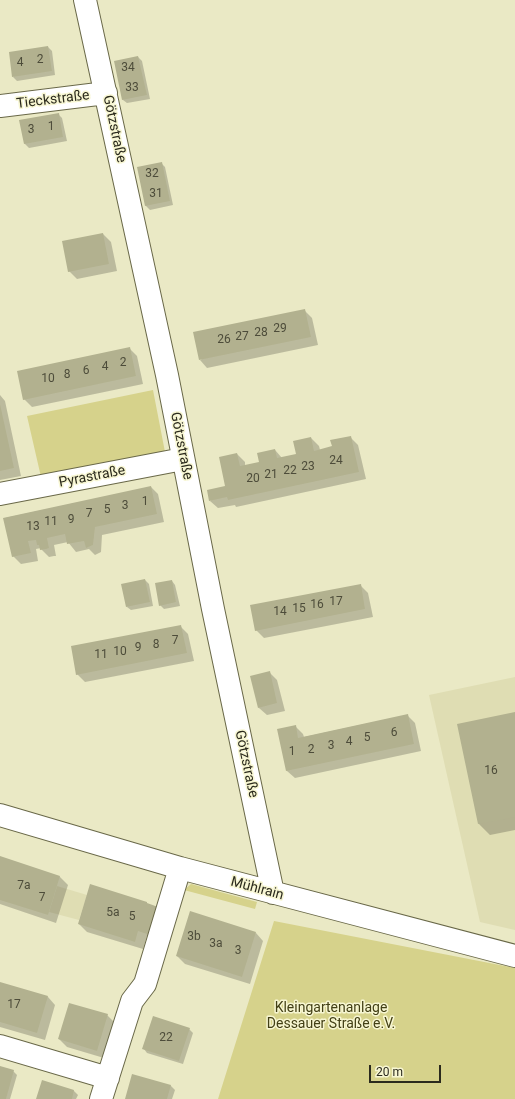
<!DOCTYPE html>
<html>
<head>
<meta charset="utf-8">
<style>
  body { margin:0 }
  #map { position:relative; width:515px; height:1099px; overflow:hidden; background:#eae9c5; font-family:Roboto,sans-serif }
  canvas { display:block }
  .scale { position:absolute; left:369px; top:1065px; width:72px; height:18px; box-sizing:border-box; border:2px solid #2b2a1d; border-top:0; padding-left:5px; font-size:12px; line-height:14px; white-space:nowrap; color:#2b2a1d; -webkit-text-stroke:3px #f7f6d2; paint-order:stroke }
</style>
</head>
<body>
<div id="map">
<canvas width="515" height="1099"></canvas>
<div class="scale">20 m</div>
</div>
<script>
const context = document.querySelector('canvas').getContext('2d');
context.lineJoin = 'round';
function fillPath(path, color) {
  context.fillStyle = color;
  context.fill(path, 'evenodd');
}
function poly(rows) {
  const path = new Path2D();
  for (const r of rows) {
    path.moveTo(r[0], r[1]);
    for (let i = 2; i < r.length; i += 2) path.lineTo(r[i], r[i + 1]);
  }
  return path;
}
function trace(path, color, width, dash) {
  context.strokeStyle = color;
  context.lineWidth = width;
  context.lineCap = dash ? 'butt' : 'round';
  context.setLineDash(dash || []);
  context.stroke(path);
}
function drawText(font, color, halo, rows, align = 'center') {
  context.font = font + ' Roboto,sans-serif';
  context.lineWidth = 3;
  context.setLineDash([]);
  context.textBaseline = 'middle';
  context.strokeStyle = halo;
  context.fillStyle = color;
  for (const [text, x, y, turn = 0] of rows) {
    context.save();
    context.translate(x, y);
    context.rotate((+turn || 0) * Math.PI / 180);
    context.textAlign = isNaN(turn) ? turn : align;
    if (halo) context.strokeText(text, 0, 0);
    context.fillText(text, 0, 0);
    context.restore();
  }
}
fillPath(poly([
  [515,677,515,930,480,922,429,695],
  [57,886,87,895,79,920,49,912]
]), '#dfddb3');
fillPath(poly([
  [153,390,165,452,41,477,27,416],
  [191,884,257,902,255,909,184,890],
  [274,921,515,968,515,1099,218,1099]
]), '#d6d28b');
fillPath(poly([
  [48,47,52,51,55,75,17,81,13,77],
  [138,57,142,61,150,99,127,103,123,100],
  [58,114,62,118,67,141,29,148,25,144,20,121],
  [161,163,165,167,173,205,150,210,146,206,138,168],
  [103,234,111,242,117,271,77,279,69,271],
  [304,310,312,318,318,345,207,368,200,360],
  [129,348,137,356,143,384,32,407,24,399],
  [0,395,5,401,21,476,0,480],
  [350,437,358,445,366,479,236,507,235,505,218,508,210,501,226,487,237,454,245,462,245,466,261,463,275,450,282,458,297,455,311,438,319,446,320,450,333,447],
  [151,487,158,494,164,522,102,535,101,552,95,555,89,549,76,552,68,542,54,545,56,556,54,556,49,557,41,549,41,548,36,549,38,561,21,564,13,556,5,518],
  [145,580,149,584,153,606,131,610,127,607],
  [172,581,175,585,180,606,164,609,160,605],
  [360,585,368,593,373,617,264,638,256,630],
  [180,626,188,634,194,661,85,682,77,674],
  [269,672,277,680,285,711,267,715,259,708],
  [515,713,515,830,490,835,479,824,458,725],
  [407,715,415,723,421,751,295,778,287,771,295,726,303,734,304,737],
  [0,858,60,877,68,885,56,923,0,904],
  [149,905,154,938,147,936,143,949,87,932,79,924],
  [256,933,263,941,250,984,185,964,177,956],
  [0,983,48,997,55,1005,45,1040,0,1027],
  [107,1015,115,1023,104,1058,67,1047,59,1039],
  [189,1029,193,1033,183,1064,147,1053,144,1049],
  [0,1068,13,1071,17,1075,10,1099,0,1099],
  [133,1075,171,1086,175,1090,172,1099,126,1099],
  [43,1081,74,1091,78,1095,76,1099,37,1099]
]), '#0003');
fillPath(poly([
  [48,46,52,71,12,77,9,52],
  [138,56,147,95,122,100,114,61],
  [59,113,63,137,24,144,19,120],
  [162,162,170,201,145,206,137,167],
  [103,233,109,264,68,272,62,241],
  [305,309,311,337,199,360,193,332],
  [130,347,136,376,23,400,17,371],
  [0,404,14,468,0,471],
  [351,436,359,472,228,500,227,497,209,501,207,490,225,486,219,457,237,453,240,466,259,462,257,453,275,449,277,458,296,454,293,441,311,437,314,451,332,446,330,440],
  [151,486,157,514,95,527,93,545,86,548,84,541,67,544,65,534,47,538,49,548,46,549,40,550,39,545,37,545,36,540,28,541,31,553,12,557,3,518],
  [145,579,150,602,126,607,121,584],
  [172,580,176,602,159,606,155,583],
  [361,584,365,609,255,631,250,605],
  [181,625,187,653,76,675,71,646],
  [270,671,277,703,258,708,250,676],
  [515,712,515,817,478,824,457,724],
  [408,714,414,744,286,771,277,729,296,725,298,738],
  [0,856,60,876,48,915,0,900],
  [90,884,147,902,147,903,158,907,150,935,138,931,135,942,78,924],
  [190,911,256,932,242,977,176,956],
  [0,982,48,996,37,1033,0,1022],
  [69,1003,108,1014,97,1051,58,1039],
  [153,1016,190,1028,179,1061,142,1049],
  [0,1066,14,1070,6,1099,0,1099],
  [132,1074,171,1085,167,1099,125,1099],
  [42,1080,74,1090,72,1099,36,1099]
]), '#b2b18f');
const street = poly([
  [85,0,167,375,213,609,273,893],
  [0,106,106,93],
  [0,494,183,459],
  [0,815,180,868,515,956],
  [0,1046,108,1078],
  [101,1099,132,1001,145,984,180,868]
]);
trace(street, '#696848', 24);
trace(street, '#fff', 22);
drawText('12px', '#4d4c3a', null, [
  ["2",40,60],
  ["4",20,63],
  ["34",128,68],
  ["33",132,88],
  ["1",51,127],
  ["3",31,130],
  ["32",152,174],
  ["31",156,194],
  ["29",280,329],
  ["28",261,333],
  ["27",242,337],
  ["26",224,340],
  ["2",123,363],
  ["4",105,367],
  ["6",86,371],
  ["8",67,375],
  ["10",48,379],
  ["24",336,461],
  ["23",308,467],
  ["22",290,471],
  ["21",271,475],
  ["20",253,479],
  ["1",145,502],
  ["3",125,506],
  ["5",107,510],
  ["7",89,514],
  ["9",71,520],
  ["11",51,522],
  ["13",33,527],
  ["17",336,602],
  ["16",317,605],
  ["15",299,609],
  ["14",280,612],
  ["7",175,641],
  ["8",156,645],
  ["9",138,648],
  ["10",120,652],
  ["11",101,655],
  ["6",394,733],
  ["5",367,738],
  ["4",349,742],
  ["3",331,746],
  ["2",311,750],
  ["1",292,752],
  ["16",491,771],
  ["7a",24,886],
  ["7",42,898],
  ["5a",113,913],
  ["5",132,917],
  ["3b",194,937],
  ["3a",216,944],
  ["3",238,951],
  ["17",14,1005],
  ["22",166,1038]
]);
drawText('14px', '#2b2a1d', '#f7f6d2', [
  ["Tieckstraße",53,100,-7],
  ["Götzstraße",114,129,78],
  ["Götzstraße",181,446,79],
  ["Pyrastraße",92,477,-11],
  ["Götzstraße",246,764,78],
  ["Mühlrain",257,889,15]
]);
drawText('14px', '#423f15', '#f7f6d2', [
  ["Kleingartenanlage",331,1008],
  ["Dessauer Straße e.V.",331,1024]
]);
</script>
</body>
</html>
